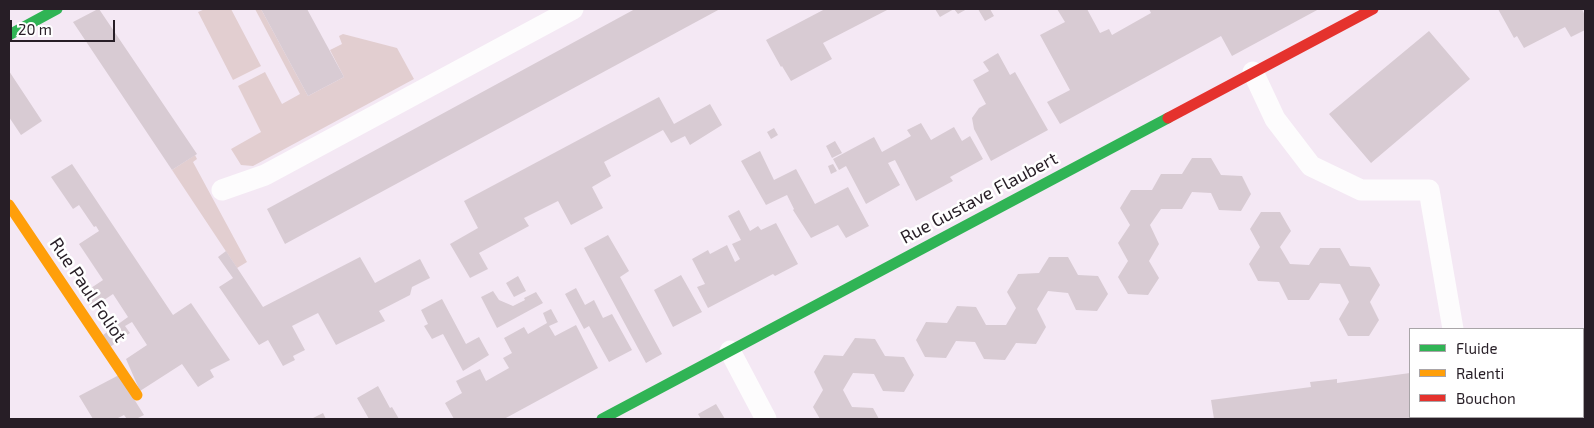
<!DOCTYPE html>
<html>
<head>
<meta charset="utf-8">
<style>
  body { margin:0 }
  #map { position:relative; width:1594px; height:428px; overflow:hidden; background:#f4e8f4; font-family:"Exo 2",sans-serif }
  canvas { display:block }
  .frame { position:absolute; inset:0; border:10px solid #271e26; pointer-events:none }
  .legend { position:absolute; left:1409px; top:328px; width:175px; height:90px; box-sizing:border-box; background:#fff; border:1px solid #a9a5a8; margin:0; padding:6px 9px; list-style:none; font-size:15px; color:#271e26 }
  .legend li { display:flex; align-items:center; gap:10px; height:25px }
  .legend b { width:25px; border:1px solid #a9a5a8 }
  .scale { position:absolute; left:10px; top:20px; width:105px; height:22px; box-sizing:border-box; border:2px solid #271e26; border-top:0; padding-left:6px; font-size:15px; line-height:18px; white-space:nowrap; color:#271e26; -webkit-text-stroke:4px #fff; paint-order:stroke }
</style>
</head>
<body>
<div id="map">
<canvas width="1594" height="428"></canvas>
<div class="frame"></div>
<ul class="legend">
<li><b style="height:6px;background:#30b455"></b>Fluide</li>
<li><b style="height:6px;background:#ff9f0a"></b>Ralenti</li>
<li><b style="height:6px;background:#e5322d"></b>Bouchon</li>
</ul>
<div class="scale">20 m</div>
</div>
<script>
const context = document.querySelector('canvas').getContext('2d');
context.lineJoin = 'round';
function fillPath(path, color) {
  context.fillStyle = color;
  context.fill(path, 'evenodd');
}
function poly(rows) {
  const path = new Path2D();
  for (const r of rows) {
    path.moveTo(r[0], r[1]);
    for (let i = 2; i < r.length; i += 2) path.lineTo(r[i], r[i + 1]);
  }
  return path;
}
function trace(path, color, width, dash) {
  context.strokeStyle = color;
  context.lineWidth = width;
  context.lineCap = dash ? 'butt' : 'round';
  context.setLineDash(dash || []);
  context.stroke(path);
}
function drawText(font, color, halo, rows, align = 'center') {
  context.font = font + ' "Exo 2",sans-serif';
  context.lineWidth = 5;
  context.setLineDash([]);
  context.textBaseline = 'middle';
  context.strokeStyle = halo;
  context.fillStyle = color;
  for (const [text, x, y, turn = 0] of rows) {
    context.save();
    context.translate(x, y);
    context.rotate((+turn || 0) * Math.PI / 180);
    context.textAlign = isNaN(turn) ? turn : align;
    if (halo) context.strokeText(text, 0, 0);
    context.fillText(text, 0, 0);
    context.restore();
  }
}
fillPath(poly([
  [205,9,231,9,261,66,233,80,198,12],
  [255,9,261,9,308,96,344,77,330,50,342,44,339,36,343,34,397,48,414,79,253,166,241,165,231,149,261,132,238,86,265,72,282,104,300,94],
  [195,155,197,159,193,162,247,262,237,268,172,170]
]), '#e2ced0');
fillPath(poly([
  [98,9,99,9,197,154,172,170,73,22],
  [261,9,307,9,344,77,308,96],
  [635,9,720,9,285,244,267,209],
  [825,9,889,9,823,43,832,59,791,81,782,66,781,67,766,40],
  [935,9,967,9,958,14,954,9,940,17],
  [978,9,990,9,994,16,985,21],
  [1057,9,1087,9,1100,33,1109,29,1112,35,1151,13,1149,9,1319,9,1232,56,1221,36,1060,124,1047,102,1070,90,1040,35,1065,22],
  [1498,9,1582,9,1585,16,1585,30,1571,37,1565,27,1524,48,1517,36,1514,38],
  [1429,31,1470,79,1371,163,1329,114],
  [998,53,1010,75,1015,72,1048,130,991,161,974,129,972,118,979,108,986,104,973,80,989,71,983,62],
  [9,71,42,121,21,135,9,117],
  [659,97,674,124,710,104,722,125,690,145,685,136,671,143,663,130,604,162,611,176,592,187,603,208,571,225,558,201,524,218,529,226,479,253,488,269,470,278,450,244,478,228,464,201],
  [921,123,931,140,954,127,962,141,970,136,983,159,950,177,953,181,916,201,895,160,888,163,900,185,866,204,846,166,839,170,833,159,874,137,882,152,911,136,907,130],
  [774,128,778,135,771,139,767,132],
  [835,141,842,153,832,158,826,146],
  [760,151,774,180,796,169,815,204,848,187,869,226,846,238,838,225,811,238,793,210,794,209,787,195,766,205,741,161],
  [1192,158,1211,158,1221,175,1242,176,1251,194,1241,211,1219,210,1211,193,1192,192,1182,209,1161,209,1150,225,1159,244,1149,261,1159,278,1148,295,1128,294,1118,277,1128,261,1118,243,1130,225,1120,208,1131,190,1152,190,1161,174,1182,174],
  [72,164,173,315,191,303,230,360,210,370,214,377,198,387,182,364,140,391,126,359,147,345,132,322,125,326,130,333,110,347,103,335,128,317,113,294,92,308,82,294,103,280,79,244,99,231,96,226,94,227,79,205,73,209,51,177],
  [833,164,837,171,831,174,828,166],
  [739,210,750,231,758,226,761,230,776,223,798,264,775,276,773,274,708,308,697,287,705,284,692,259,708,250,710,254,727,245,735,262,740,259,732,244,741,240,728,216],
  [1261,212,1280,212,1291,231,1280,247,1290,264,1309,265,1320,248,1340,248,1350,266,1370,267,1380,285,1370,302,1379,320,1369,336,1348,336,1339,319,1349,302,1340,284,1320,283,1309,300,1288,300,1279,282,1258,281,1249,264,1260,247,1250,229],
  [608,235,629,271,620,277,662,354,646,363,584,248],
  [226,251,263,307,360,257,375,283,420,259,430,278,412,287,410,295,379,311,385,321,336,345,318,313,292,326,305,350,293,356,295,360,283,366,268,340,259,345,219,287,233,278,218,257],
  [1049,257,1068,257,1078,275,1098,276,1108,294,1097,311,1076,310,1068,293,1048,291,1037,309,1046,327,1036,344,1016,343,1005,360,984,359,975,342,956,341,946,358,925,357,916,340,926,322,947,323,957,306,976,307,986,325,1006,325,1016,308,1007,292,1018,274,1039,273],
  [681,275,702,312,673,327,654,290],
  [518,276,526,291,514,297,506,283],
  [576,288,585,305,594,300,603,318,612,314,632,350,609,362,589,326,584,329,565,294],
  [493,291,499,300,513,306,525,300,524,298,536,292,543,303,497,328,481,297],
  [442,299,466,344,479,337,489,355,463,371,443,334,432,339,424,326,428,324,421,310],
  [551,309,558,322,549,326,555,336,576,325,598,368,504,419,454,419,445,403,462,393,456,381,480,369,486,381,509,368,503,358,512,353,504,338,524,327,528,334,547,323,543,313],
  [855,338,875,339,885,356,904,357,914,375,904,392,883,391,874,374,853,373,843,390,852,407,873,408,879,419,820,419,813,407,823,390,814,372,824,355,843,356],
  [1410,373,1410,417,1421,417,1422,419,1214,419,1211,400,1311,387,1310,382,1337,379,1337,383],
  [119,375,144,415,136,419,127,419,124,415,116,419,93,419,79,396],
  [378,386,390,408,392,407,399,419,369,419,357,398],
  [716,404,725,419,701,419,698,414],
  [323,413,326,419,311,419]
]), '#d8cbd3');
trace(poly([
  [1253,72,1275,119,1311,166,1361,190,1429,190,1453,329],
  [222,190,265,175,573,9],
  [730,351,766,419],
  [1468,417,1469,419]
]), '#fdfcfd', 21);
trace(poly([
  [9,35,57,9],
  [602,419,1168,118]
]), '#30b455', 11);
trace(poly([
  [9,205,137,395]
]), '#ff9f0a', 11);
trace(poly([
  [1168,118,1373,9]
]), '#e5322d', 11);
drawText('18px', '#271e26', '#fff', [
  ["Rue Gustave Flaubert",979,198,-28],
  ["Rue Paul Foliot",88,290,56]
]);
</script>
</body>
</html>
